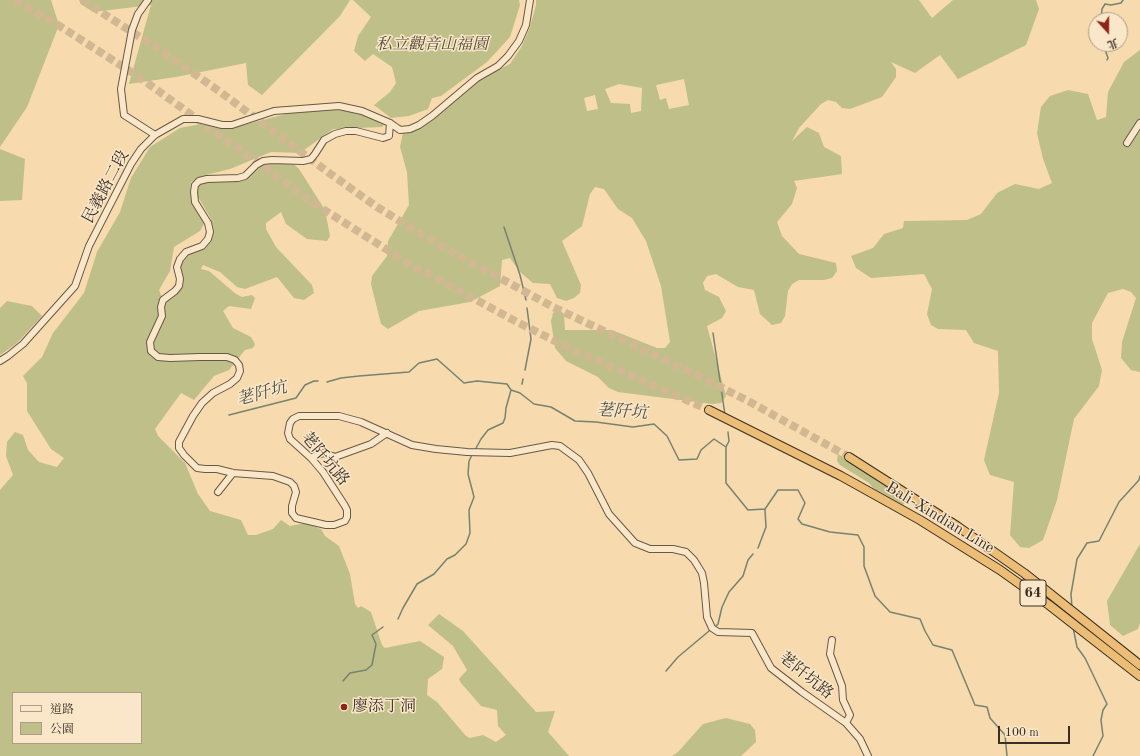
<!DOCTYPE html>
<html>
<head>
<meta charset="utf-8">
<style>
  body { margin:0 }
  #map { position:relative; width:1140px; height:756px; overflow:hidden; background:#f7daae; font-family:"Old Standard TT","Noto Serif TC",serif }
  canvas { display:block }
  .legend { position:absolute; left:12px; top:692px; width:130px; height:52px; box-sizing:border-box; background:#fae7ca; border:1px solid #ad9d87; margin:0; padding:5px 7px; list-style:none; font-size:12px; color:#392e23 }
  .legend li { display:flex; align-items:center; gap:8px; height:20px }
  .legend b { width:20px; border:1px solid #ad9d87 }
  .north { position:absolute; left:1088px; top:12px; width:40px; height:40px; box-sizing:border-box; background:#fae7ca; border:1px solid #ad9d87; border-radius:50%; rotate:159deg; font-size:11px; font-weight:700; line-height:16px; text-align:center; color:#392e23 }
  .north::after { content:''; display:block; margin:auto; width:14px; height:18px; background:#8f2418; clip-path:polygon(50% 0,100% 100%,50% 72%,0 100%) }
  .scale { position:absolute; left:998px; top:726px; width:72px; height:18px; box-sizing:border-box; border:2px solid #392e23; border-top:0; padding-left:5px; font-size:12px; line-height:14px; white-space:nowrap; color:#392e23; -webkit-text-stroke:3px #fae7ca; paint-order:stroke }
</style>
</head>
<body>
<div id="map">
<canvas width="1140" height="756"></canvas>
<ul class="legend">
<li><b style="height:5px;background:#fae7ca"></b>道路</li>
<li><b style="height:11px;background:#bfbf89"></b>公園</li>
</ul>
<div class="north">北</div>
<div class="scale">100 m</div>
</div>
<script>
const context = document.querySelector('canvas').getContext('2d');
context.lineJoin = 'round';
function fillPath(path, color) {
  context.fillStyle = color;
  context.fill(path, 'evenodd');
}
function poly(rows) {
  const path = new Path2D();
  for (const r of rows) {
    path.moveTo(r[0], r[1]);
    for (let i = 2; i < r.length; i += 2) path.lineTo(r[i], r[i + 1]);
  }
  return path;
}
function trace(path, color, width, dash) {
  context.strokeStyle = color;
  context.lineWidth = width;
  context.lineCap = dash ? 'butt' : 'round';
  context.setLineDash(dash || []);
  context.stroke(path);
}
function drawText(font, color, halo, rows, align = 'center') {
  context.font = font + ' "Old Standard TT","Noto Serif TC",serif';
  context.lineWidth = 3;
  context.setLineDash([]);
  context.textBaseline = 'middle';
  context.strokeStyle = halo;
  context.fillStyle = color;
  for (const [text, x, y, turn = 0] of rows) {
    context.save();
    context.translate(x, y);
    context.rotate((+turn || 0) * Math.PI / 180);
    context.textAlign = isNaN(turn) ? turn : align;
    if (halo) context.strokeText(text, 0, 0);
    context.fillText(text, 0, 0);
    context.restore();
  }
}
fillPath(poly([
  [0,0,51,0,59,25,27,107,0,147],
  [79,0,350,0,340,16,262,95,248,85,246,63,176,77,129,84,151,5,93,12,81,4],
  [353,0,519,0,520,5,510,37,487,62,441,96,432,98,428,109,409,116,391,118,374,105,390,92,396,83,392,67,373,54,365,61,354,51,358,36,371,17],
  [536,0,919,0,932,18,953,0,1036,0,1039,9,1026,45,958,79,940,55,915,73,891,62,896,69,896,77,882,97,850,109,842,108,836,102,828,100,821,104,799,128,792,141,807,127,819,133,824,147,841,156,842,174,794,181,797,188,792,204,777,222,782,236,799,254,836,263,837,271,832,278,824,280,799,280,792,284,788,291,785,316,781,323,772,325,760,314,754,290,738,287,716,274,707,276,703,283,705,290,719,297,726,311,722,318,707,326,726,396,721,403,712,404,618,392,609,388,598,377,566,361,555,348,551,321,553,313,559,309,564,314,565,330,612,330,657,348,665,348,670,342,661,286,646,241,632,218,618,209,604,189,595,187,590,194,582,226,562,241,581,285,580,293,574,298,566,301,557,298,550,284,533,283,520,272,510,258,502,260,500,286,470,302,419,311,388,329,381,324,371,284,372,276,387,256,388,241,409,205,407,172,400,147,403,132,409,127,459,96,479,79,510,64,522,46,530,27,536,5],
  [684,79,689,105,669,109,666,98,660,100,656,85],
  [619,84,642,88,641,111,631,113,630,104,611,103,605,89],
  [595,95,598,109,587,111,584,98],
  [1140,50,1140,372,1131,370,1121,358,1122,342,1136,298,1131,292,1123,289,1108,293,1092,323,1092,339,1102,370,1099,386,1074,419,1057,500,1043,540,1029,548,1020,547,1010,535,1014,482,990,475,984,460,999,393,998,351,974,343,966,330,938,329,931,325,927,314,932,289,924,274,871,278,856,268,851,256,873,248,884,234,903,228,904,221,967,220,981,214,997,193,1015,184,1039,189,1052,183,1043,159,1037,133,1041,107,1050,96,1068,90,1088,94,1097,120,1106,117,1108,92,1124,62],
  [326,107,381,117,387,121,382,127,333,129,300,153,271,152,230,169,202,176,191,182,190,194,204,224,200,231,174,247,170,271,159,290,163,300,181,282,179,264,182,255,206,239,211,228,211,219,194,190,199,183,244,175,258,162,288,159,299,169,325,210,330,236,327,241,307,239,286,224,281,212,266,223,266,229,276,247,312,285,314,293,304,300,294,298,277,277,245,289,237,287,220,272,203,265,201,269,209,271,236,294,242,297,252,295,255,298,251,309,229,306,223,311,233,328,251,337,255,344,253,348,245,350,229,370,214,376,194,400,181,393,155,429,158,436,185,463,198,494,210,511,241,520,248,535,256,535,273,529,281,520,290,526,306,523,321,529,325,536,339,546,350,574,355,604,358,608,361,606,371,612,382,645,385,648,420,641,444,657,442,669,428,679,427,695,437,702,466,736,470,738,483,735,496,742,506,735,498,726,497,710,481,706,461,683,459,679,467,670,453,646,428,625,439,614,463,631,536,712,555,711,548,732,569,756,0,756,0,490,13,475,6,456,7,442,15,432,23,435,28,450,39,462,57,467,64,458,51,449,27,411,27,383,23,376,42,357,53,333,84,293,97,252,120,212,131,178,150,147,180,128,201,124,228,129,309,108],
  [13,693,141,693,141,743,13,743],
  [0,149,25,159,22,200,0,201],
  [7,301,32,306,42,316,16,344,0,355,0,308],
  [838,454,907,500,903,505,873,488,869,483,840,465,837,461],
  [1140,544,1140,623,1138,629,1123,636,1110,625,1107,601],
  [726,718,750,724,755,730,756,742,741,756,672,756,678,752,703,724]
]), '#bfbf89');
trace(poly([
  [1101,20,1102,9,1105,4,1111,5,1121,3,1123,0],
  [1103,44,1108,58,1107,60],
  [504,227,520,275,526,300],
  [713,333,725,415],
  [525,370,531,339,527,308],
  [327,382,341,378,359,376,409,372,419,363,437,359,464,383,477,381,507,384,511,390,520,393,534,404,551,407,575,421,596,422,633,427,654,424,667,436,679,460,697,459,701,450,714,439,726,447,726,483,748,510,765,509,778,490,798,490,805,503,798,519,802,524,830,532,858,535,864,547,864,566,875,596,890,612,920,619,925,631,933,645,952,650,975,705,987,707,990,718,1005,735,1007,756],
  [522,384,523,379],
  [229,415,296,398,305,385,314,381,318,381],
  [726,447,729,441,728,432],
  [475,450,481,439,488,430,503,423,505,418,506,408,511,390],
  [758,548,766,527,765,510],
  [1072,608,1071,594,1077,559,1087,543,1099,541,1119,502,1139,480,1140,476],
  [398,619,403,608,417,584,434,574,447,559,455,555,466,544,470,533,469,510,474,497,468,474,469,461,472,455],
  [716,626,718,624,722,607,729,592,743,576,748,560,753,554],
  [1073,627,1077,647,1085,658,1107,704,1103,710,1101,720,1103,736,1093,756],
  [666,671,678,657,709,631],
  [343,681,350,673,366,670,372,665,376,644,372,635,383,627]
]), '#768370', 1.5);
trace(poly([
  [15,0,55,23,139,77,315,204,408,263,517,322,569,348,709,410],
  [82,0,157,48,219,91,332,175,377,207,434,242,553,307,699,376,750,402,849,457]
]), '#d1b892', 8, [8, 4]);
const minor = poly([
  [148,0,138,14,132,30,121,89,124,115,155,135],
  [390,123,389,136,383,138,356,131,346,131,335,134,324,140,315,154,311,159,303,161,272,160,263,161,256,165,245,176,238,178,207,179,199,181,195,185,194,192,195,202,208,223,210,232,208,239,202,246,186,252,180,259,177,267,180,279,179,286,175,291,163,300,161,307,162,316,150,342,151,351,158,357,170,358,200,357,227,357,235,360,239,365,240,371,237,378,230,384,213,393,202,403,193,416,179,442,179,448,184,455,197,468,205,469,217,469,233,473,273,476,290,482,294,486,296,492,292,506,292,513,296,518,326,525,334,525,345,521,347,517,347,510,345,506,323,472,311,458,290,439,288,433,290,423,293,419,299,416,339,416,361,422,412,445,436,449,467,452,510,453,552,445,560,446,579,460,588,473,609,514,635,543,650,549,673,549,686,552,694,560,702,573,704,583,707,617,712,628,718,632,752,633,771,668,802,692,846,723,860,739,868,756],
  [1127,143,1140,123],
  [0,361,8,356,23,344,75,286,89,246,131,164,141,149,155,135,183,119,198,119,222,125,232,125,274,111,339,106,362,111,390,123,400,130,410,129,419,125,432,116,477,78,498,66,508,56,519,41,526,25,530,0],
  [311,458,316,455,324,453,335,457,371,444,387,433],
  [218,492,233,473],
  [832,640,830,654,842,686,843,700,850,715,846,723]
]);
const highway = poly([
  [709,410,841,476,920,520,1000,570,1049,605,1140,676],
  [849,457,957,526,1024,573,1140,665]
]);
trace(minor, '#685946', 8);
trace(highway, '#392e23', 10);
trace(minor, '#fae7ca', 6);
trace(highway, '#ecbd77', 8);
for (const [x, y, r, color] of [
  [344,707,4,"#8f2418"]
]) {
  const dot = new Path2D();
  dot.arc(x, y, r, 0, 2 * Math.PI);
  context.fillStyle = color;
  context.fill(dot);
  trace(dot, '#fae7ca', 1.5);
}
for (const [x, y, w] of [
  [1033,593,26]
]) {
  const box = new Path2D();
  box.roundRect(x - w / 2, y - 13, w, 26, 3);
  context.fillStyle = '#fae7ca';
  context.fill(box);
  trace(box, '#392e23', 1);
}
drawText('bold 15px', '#392e23', null, [
  ["64",1033,593]
]);
drawText('italic 16px', '#544b37', '#fae7ca', [
  ["私立觀音山福園",432,45]
]);
drawText('16px', '#392e23', '#fae7ca', [
  ["民義路二段",106,187,-62],
  ["荖阡坑路",325,459,50],
  ["Bali-Xindian Line",940,518,31],
  ["荖阡坑路",806,676,39]
]);
drawText('16px', '#392e23', '#fae7ca', [
  ["廖添丁洞",352,707]
], 'left');
drawText('italic 17px', '#525143', '#fae7ca', [
  ["荖阡坑",262,394,-15],
  ["荖阡坑",622,412,3]
]);
</script>
</body>
</html>
